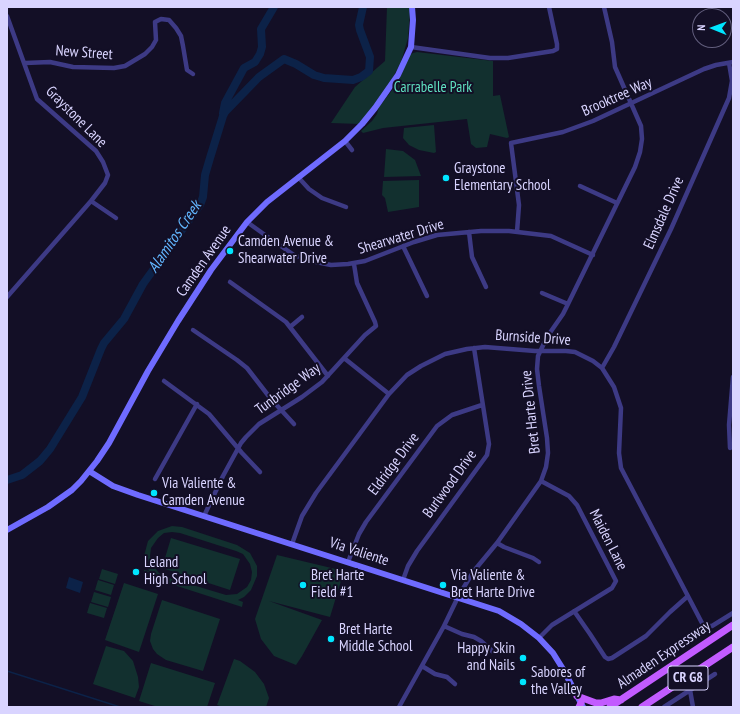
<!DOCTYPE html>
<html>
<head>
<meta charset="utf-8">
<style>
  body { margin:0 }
  #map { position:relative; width:740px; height:714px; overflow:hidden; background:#130f26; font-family:"PT Sans Narrow",sans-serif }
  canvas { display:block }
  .frame { position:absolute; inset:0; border:8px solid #d9d4ff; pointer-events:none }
  .north { position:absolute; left:692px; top:8px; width:40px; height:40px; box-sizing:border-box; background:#130f26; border:1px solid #625e7d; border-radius:50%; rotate:271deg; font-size:11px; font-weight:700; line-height:16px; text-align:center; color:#d9d4ff }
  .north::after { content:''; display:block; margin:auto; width:14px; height:18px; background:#00e5ff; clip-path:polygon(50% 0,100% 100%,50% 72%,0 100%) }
</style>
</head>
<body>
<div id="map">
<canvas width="740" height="714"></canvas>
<div class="frame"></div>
<div class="north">N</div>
</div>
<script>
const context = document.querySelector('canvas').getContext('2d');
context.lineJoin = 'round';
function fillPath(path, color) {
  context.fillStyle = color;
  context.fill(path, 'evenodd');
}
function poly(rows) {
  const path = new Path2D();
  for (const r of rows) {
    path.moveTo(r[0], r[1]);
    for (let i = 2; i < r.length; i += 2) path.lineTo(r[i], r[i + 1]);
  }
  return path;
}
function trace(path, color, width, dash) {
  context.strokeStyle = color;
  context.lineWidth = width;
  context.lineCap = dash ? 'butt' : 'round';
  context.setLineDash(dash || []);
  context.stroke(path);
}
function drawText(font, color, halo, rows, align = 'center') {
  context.font = font + ' "PT Sans Narrow",sans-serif';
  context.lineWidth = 4;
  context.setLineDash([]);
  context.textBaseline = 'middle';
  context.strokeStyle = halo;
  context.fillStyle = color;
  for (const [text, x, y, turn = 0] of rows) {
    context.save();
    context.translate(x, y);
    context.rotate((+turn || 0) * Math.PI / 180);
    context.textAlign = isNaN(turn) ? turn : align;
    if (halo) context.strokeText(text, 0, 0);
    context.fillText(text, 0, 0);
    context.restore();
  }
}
fillPath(poly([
  [387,7,409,7,410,12,408,38,401,62,385,92,360,124,331,123,355,87,385,61],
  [417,52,493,61,493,96,500,95,509,137,507,138,490,134,487,147,476,148,471,144,467,119,383,128,363,133,361,131,372,121,377,114,379,107,397,84,410,55,413,53],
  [434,125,436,152,434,153,419,150,409,145,403,138,404,128],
  [386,149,403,151,415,160,421,176,384,177],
  [419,180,419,207,388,212,385,198,382,195,383,181],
  [172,526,182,527,237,545,250,553,257,566,257,576,251,590,244,597,238,600,243,602,242,607,143,575,144,570,149,571,147,566,144,556,148,541,158,531],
  [172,532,180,533,236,551,243,554,250,564,252,572,251,580,247,587,237,594,226,595,166,577,159,573,152,564,150,556,151,548,158,538,164,533],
  [171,538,240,559,230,590,162,568],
  [277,555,344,571,330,617,269,601,322,620,302,656,296,665,274,656,261,639,255,619],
  [102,569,118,574,115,584,99,579],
  [98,580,114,585,111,595,95,590],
  [124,583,158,594,139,652,105,640],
  [94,592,111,597,108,607,91,602],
  [162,600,220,619,203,671,166,660,157,654,153,649,150,641,151,634],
  [90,603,107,608,104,618,87,613],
  [106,646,124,651,133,661,138,677,139,687,135,698,93,684],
  [234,659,240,661,255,672,264,684,269,698,266,707,223,707,217,705],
  [151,663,215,683,207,707,158,707,139,701]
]), '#12302f');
fillPath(poly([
  [69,577,83,582,80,593,66,588]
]), '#0c2248');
trace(poly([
  [7,671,120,707]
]), '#0c2248', 1.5);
trace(poly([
  [223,113,225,103,244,68,255,62,260,54,262,47,261,29,274,7],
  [7,480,22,475,40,461,50,449,82,397,101,349,104,343,124,319,143,284,200,205,203,197,205,175,210,158,223,116,225,112,259,77,284,59,296,64,314,75,324,78,353,80,361,77,369,71,370,57,360,30,359,25,363,7]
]), '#0c2248', 8);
trace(poly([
  [7,16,37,99,96,151,103,162,108,175,105,183,91,201,7,297],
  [411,47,490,58,508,58,553,51,557,49,557,44,549,7],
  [25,63,50,62,73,67,114,68,125,66,145,54,152,47,156,40,155,22,161,19,169,20,176,28,181,36,183,46,187,70,193,74],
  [345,141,352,150],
  [298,177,309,189,322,198,346,207],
  [580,186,617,203],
  [91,201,116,218],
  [247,222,272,240,294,255,311,261,331,265,348,264,365,261,414,242,437,235,481,231,509,231,551,236,593,255],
  [469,232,472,257,486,287],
  [517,232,519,205,511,143,563,132,593,121,704,69,716,65,733,62],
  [403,246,427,296],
  [230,282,286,322,328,376],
  [542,293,568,304],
  [290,327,302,317],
  [193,330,237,360,247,368,271,399,294,424],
  [344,358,389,394],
  [602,368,614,347,671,229,729,98,732,81,729,63],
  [164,381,209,414,242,453,260,472],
  [730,448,729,425,733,377],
  [155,479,197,404],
  [204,516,223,476,241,443,246,437,259,424,302,397,322,382,365,335,376,326,375,322,357,283,354,264],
  [497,543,504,547,533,558,539,562],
  [292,544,302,516,316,493,389,394,407,375,421,366,445,354,467,349,485,347,535,351,566,351,575,352,593,361,602,368,614,387,621,408,619,453,621,468,702,623,706,626,712,626,733,613],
  [348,562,359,534,366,522,437,426,452,415,482,405],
  [403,580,408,566,417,551,487,455,489,444,474,348],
  [574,611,590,634,605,657,608,659,612,658,646,636,670,612,688,596],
  [444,626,462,634,474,637,481,641,492,651],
  [539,638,552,625,612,588,616,581,577,505,569,496,541,481],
  [422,666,435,674,447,677,455,684],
  [690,690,693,707],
  [399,707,444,626,458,597,473,572,497,543,541,481,546,467,548,453,547,438,539,386,537,369,538,356,547,337,563,314,568,304,635,167,640,152,642,139,641,126,615,67,612,42,604,7],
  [664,707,715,674]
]), '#3d3a85', 4.5);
trace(poly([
  [89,471,113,486,138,495,499,611,521,624,539,638,553,653,563,669,583,707],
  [7,530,48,507,72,490,81,481,97,461,109,443,148,371,178,321,211,270,247,222,267,202,345,141,362,124,375,108,398,75,411,47,413,20,412,7]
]), '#6f6bff', 6);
trace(poly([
  [577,696,596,703,601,703,614,699,621,700],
  [579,707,581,703],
  [610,707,733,625],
  [642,707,733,647]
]), '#c25bff', 7);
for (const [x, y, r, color] of [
  [446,178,4,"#00e5ff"],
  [230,251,4,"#00e5ff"],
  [154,493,4,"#00e5ff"],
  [136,572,4,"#00e5ff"],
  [303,585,4,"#00e5ff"],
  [443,585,4,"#00e5ff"],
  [331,639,4,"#00e5ff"],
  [523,658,4,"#00e5ff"],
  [523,682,4,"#00e5ff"]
]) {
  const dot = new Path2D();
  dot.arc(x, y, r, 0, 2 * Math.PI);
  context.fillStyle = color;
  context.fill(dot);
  trace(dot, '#130f26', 1.5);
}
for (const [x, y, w] of [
  [688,678,40]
]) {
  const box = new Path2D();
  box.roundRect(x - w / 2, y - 12, w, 24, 3);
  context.fillStyle = '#130f26';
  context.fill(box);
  trace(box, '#d9d4ff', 1);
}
drawText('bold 14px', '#d9d4ff', null, [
  ["CR G8",688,678]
]);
drawText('15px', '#d9d4ff', '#130f26', [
  ["New Street",84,53,4],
  ["Brooktree Way",617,97,-24],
  ["Graystone Lane",76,117,45],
  ["Elmsdale Drive",664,213,-66],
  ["Shearwater Drive",401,237,-17],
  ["Camden Avenue",204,261,-55],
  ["Burnside Drive",533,338,4],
  ["Tunbridge Way",288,389,-36],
  ["Bret Harte Drive",531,412,-96],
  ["Eldridge Drive",394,464,-53],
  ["Burlwood Drive",450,484,-54],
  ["Maiden Lane",608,540,63],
  ["Via Valiente",359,552,18],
  ["Almaden Expressway",664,655,-34]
]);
drawText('15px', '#5fe0c0', '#130f26', [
  ["Carrabelle Park",433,88]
]);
drawText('15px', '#d9d4ff', '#130f26', [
  ["Graystone",454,169],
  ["Elementary School",454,186],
  ["Camden Avenue &",238,242],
  ["Shearwater Drive",238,259],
  ["Via Valiente &",162,484],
  ["Camden Avenue",162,501],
  ["Leland",144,563],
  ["High School",144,580],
  ["Bret Harte",311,576],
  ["Field #1",311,593],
  ["Via Valiente &",451,576],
  ["Bret Harte Drive",451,593],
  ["Bret Harte",339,630],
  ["Middle School",339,647],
  ["Happy Skin",515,649,"right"],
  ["and Nails",515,666,"right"],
  ["Sabores of",531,673],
  ["the Valley",531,690]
], 'left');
drawText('italic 16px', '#62b6ff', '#130f26', [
  ["Alamitos Creek",175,237,-56]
]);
</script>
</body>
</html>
